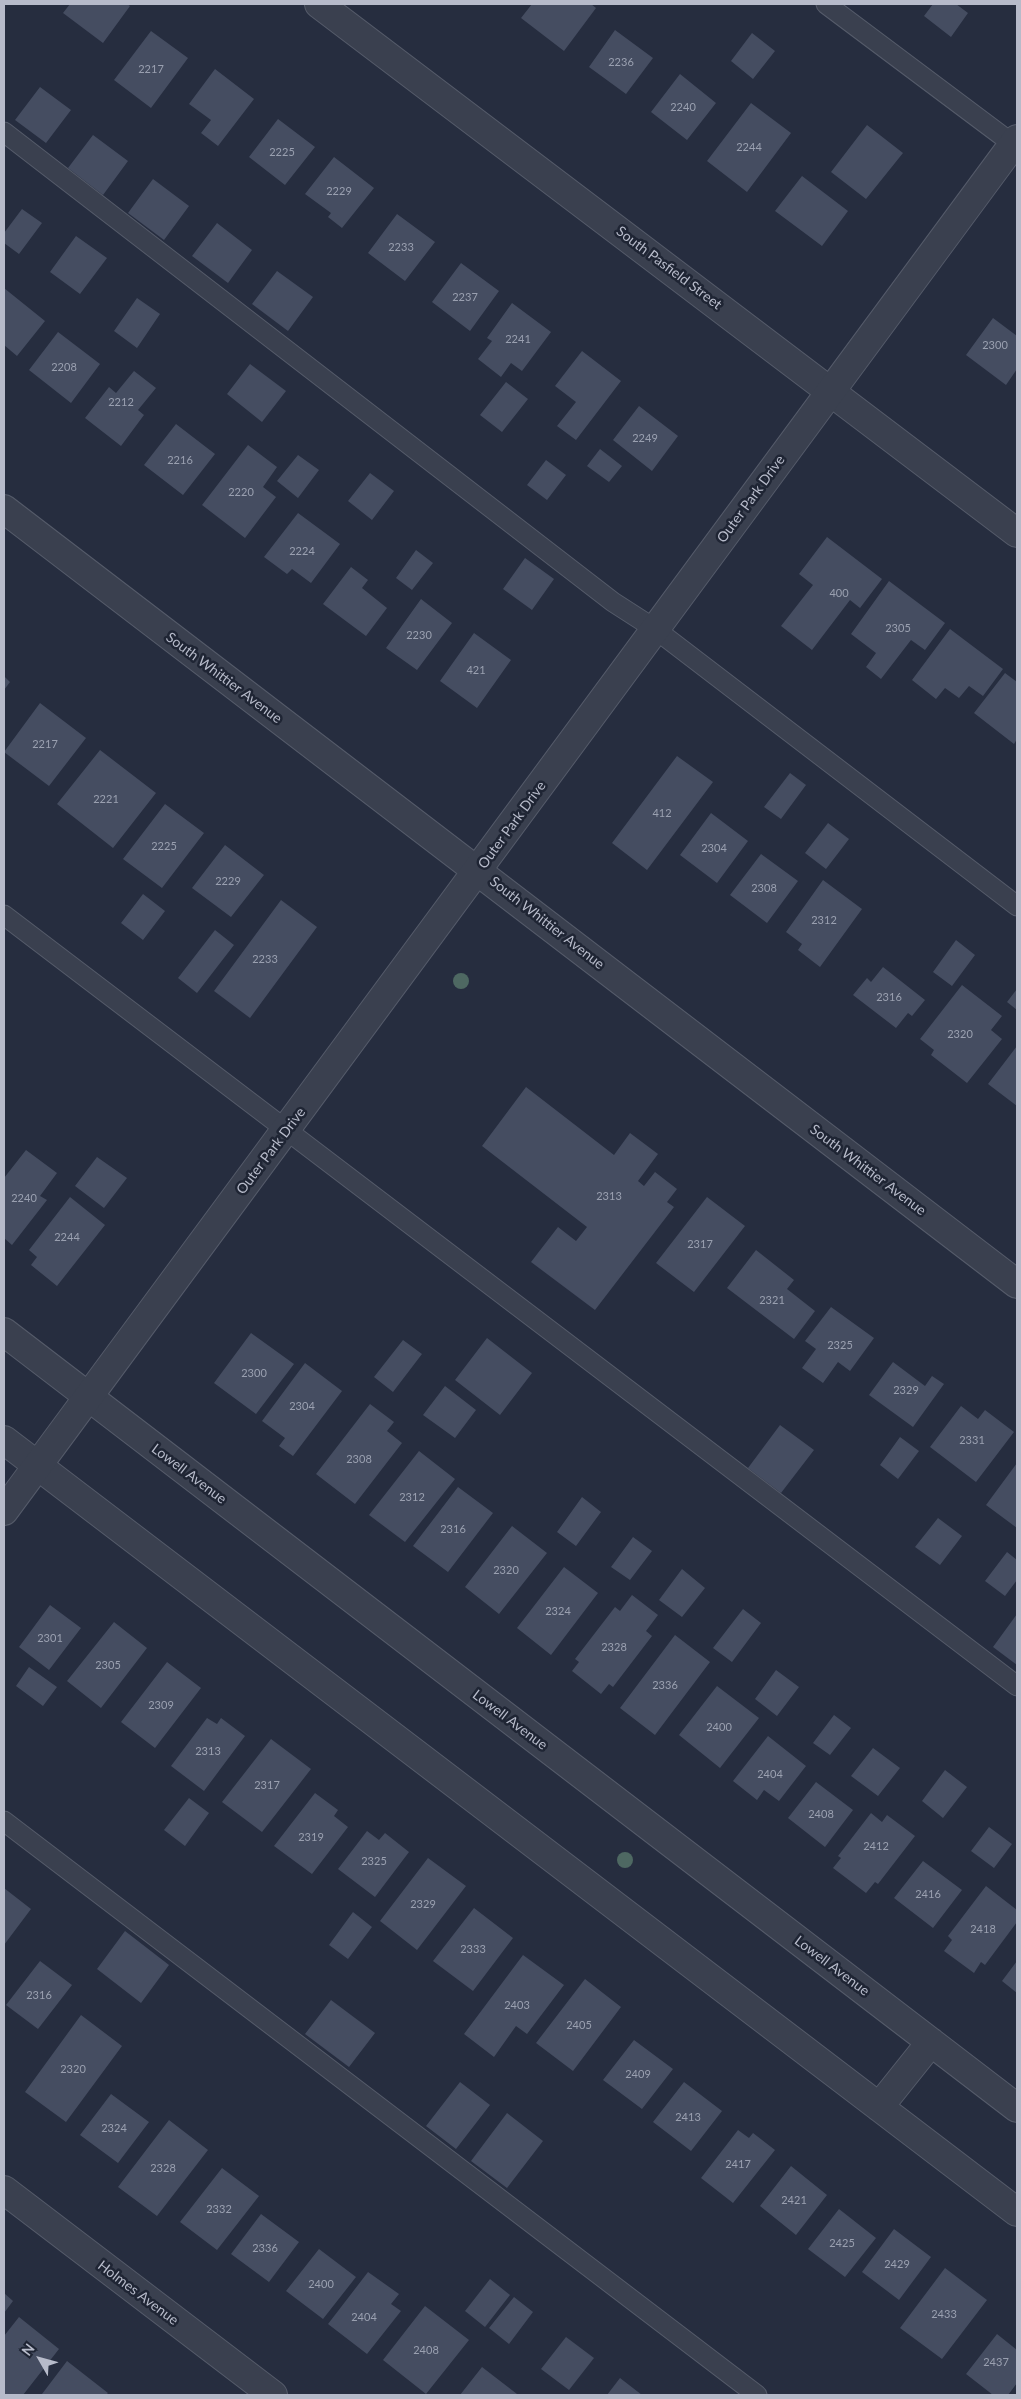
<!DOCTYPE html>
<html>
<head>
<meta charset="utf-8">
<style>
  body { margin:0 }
  #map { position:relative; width:1021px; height:2399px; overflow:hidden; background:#262d3f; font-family:Lato,sans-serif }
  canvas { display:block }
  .frame { position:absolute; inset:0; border:5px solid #b7bbca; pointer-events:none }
  .north { position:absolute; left:15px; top:2334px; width:50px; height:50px; -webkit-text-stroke:4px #1f2534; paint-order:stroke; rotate:308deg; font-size:14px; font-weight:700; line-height:20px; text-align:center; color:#b7bbca }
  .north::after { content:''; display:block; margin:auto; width:18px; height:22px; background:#b7bbca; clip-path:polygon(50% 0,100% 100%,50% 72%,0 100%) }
</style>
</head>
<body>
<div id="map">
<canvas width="1021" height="2399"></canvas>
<div class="frame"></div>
<div class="north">N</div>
</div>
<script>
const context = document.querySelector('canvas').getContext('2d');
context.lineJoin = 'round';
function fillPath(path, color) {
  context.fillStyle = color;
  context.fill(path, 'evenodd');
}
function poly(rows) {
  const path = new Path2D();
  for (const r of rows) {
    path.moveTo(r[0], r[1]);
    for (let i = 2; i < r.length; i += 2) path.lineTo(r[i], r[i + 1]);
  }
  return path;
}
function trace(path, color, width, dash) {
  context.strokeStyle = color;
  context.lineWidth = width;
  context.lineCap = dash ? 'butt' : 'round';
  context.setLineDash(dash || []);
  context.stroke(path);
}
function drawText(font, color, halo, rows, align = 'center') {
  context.font = font + ' Lato,sans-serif';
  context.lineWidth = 5;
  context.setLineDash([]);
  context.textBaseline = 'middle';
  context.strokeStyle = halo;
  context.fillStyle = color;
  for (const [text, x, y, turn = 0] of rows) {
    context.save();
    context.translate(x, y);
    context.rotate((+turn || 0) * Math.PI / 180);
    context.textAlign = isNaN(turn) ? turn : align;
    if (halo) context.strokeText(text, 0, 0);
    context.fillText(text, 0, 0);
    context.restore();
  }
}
fillPath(poly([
  [70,4,127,4,130,6,103,43,63,13],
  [532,4,591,4,596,8,564,51,521,18],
  [933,4,956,4,968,13,951,37,924,16],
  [615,30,653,58,626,94,589,67],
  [151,31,188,58,151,108,114,80],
  [752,33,775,51,753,79,731,61],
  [215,69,254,99,218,146,201,133,211,120,189,104],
  [680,74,716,103,687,140,651,112],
  [40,87,71,110,46,143,15,120],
  [751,103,791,133,747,192,707,161],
  [278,119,315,147,285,185,249,157],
  [867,125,903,153,866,199,831,172],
  [93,135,128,161,103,195,68,168],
  [334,157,374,188,342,228,328,217,331,213,305,194],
  [802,176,848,211,822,246,775,211],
  [153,179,189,206,164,240,128,213],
  [22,209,42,223,19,254,4,243,4,233],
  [397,214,435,242,405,281,368,253],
  [217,223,252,250,228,283,192,256],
  [76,236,107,258,80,294,50,272],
  [461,263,499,291,470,331,432,302],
  [277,271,313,297,288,331,252,304],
  [4,288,45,321,17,356,4,345],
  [137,298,160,314,137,348,114,331],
  [512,303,551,332,522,371,511,363,501,377,478,359,492,341,487,338],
  [993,318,1017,336,1017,369,1006,385,966,355],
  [58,332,100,364,71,403,29,370],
  [582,351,621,381,576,440,557,426,576,402,555,386],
  [250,364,286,391,262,422,227,394],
  [134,371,156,388,138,410,144,415,121,446,85,418,109,387,116,393],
  [506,382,528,399,502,432,480,415],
  [639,406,678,436,652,471,613,440],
  [176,424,215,454,183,495,144,465],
  [248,445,277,467,263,487,276,497,245,538,202,505],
  [600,449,622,466,609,482,587,466],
  [298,455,319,470,298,498,277,481],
  [546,460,566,475,547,500,527,485],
  [370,473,394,491,372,520,348,501],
  [298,513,340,544,311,583,292,569,287,574,264,557],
  [827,537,882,579,860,608,850,600,812,650,781,626,813,585,799,574],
  [416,550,433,563,412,590,396,578],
  [525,558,554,579,532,610,503,589],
  [351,567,368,580,362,588,387,608,366,636,323,604],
  [889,581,945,623,925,650,911,640,881,679,866,667,876,653,851,634],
  [421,599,452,623,417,670,386,648],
  [950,629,1003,669,983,696,969,686,959,698,945,688,936,699,912,680],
  [474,633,511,660,477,708,440,681],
  [1005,673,1017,682,1017,739,1014,744,974,713],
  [4,676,10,682,4,690],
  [40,703,86,738,49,786,4,752],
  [100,750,156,793,113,848,57,804],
  [677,756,713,782,647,870,612,843],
  [790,773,806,785,781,819,764,807],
  [165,804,204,833,162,888,123,859],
  [711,813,748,841,717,883,680,855],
  [828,823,849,839,826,869,805,853],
  [225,845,264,875,231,917,192,888],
  [761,854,798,881,767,923,730,895],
  [823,880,862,909,820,967,798,950,802,944,786,932],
  [143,894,165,911,143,940,121,923],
  [281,900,317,927,250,1018,214,991],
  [215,930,234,945,197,993,178,978],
  [956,940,975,955,952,986,933,972],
  [883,967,925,1000,912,1016,908,1013,896,1028,853,995,867,978,871,982],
  [962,985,1002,1016,991,1030,1002,1039,967,1083,931,1055,934,1050,920,1039],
  [1017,989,1017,1010,1007,1002],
  [1017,1046,1017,1106,988,1084],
  [526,1087,614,1155,630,1133,658,1154,638,1181,644,1186,655,1172,677,1189,667,1202,674,1207,595,1310,531,1262,558,1227,576,1241,587,1227,482,1146],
  [26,1150,57,1173,40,1196,47,1200,12,1245,4,1238,4,1178],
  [97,1157,127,1178,104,1208,75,1186],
  [70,1197,105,1225,57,1286,31,1265,37,1257,29,1250],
  [707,1197,745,1226,694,1292,656,1263],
  [756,1250,794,1280,787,1289,815,1311,794,1339,727,1288],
  [831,1307,874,1338,850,1371,838,1362,823,1383,802,1368,816,1349,805,1341],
  [251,1333,294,1364,256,1414,214,1383],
  [487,1338,532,1373,500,1415,455,1380],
  [403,1340,422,1354,393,1392,374,1377],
  [893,1362,925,1386,932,1376,944,1384,913,1427,869,1395],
  [305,1363,342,1391,293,1456,279,1446,285,1438,262,1421],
  [445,1386,476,1410,455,1438,423,1415],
  [370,1404,394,1422,387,1431,402,1443,355,1504,316,1474],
  [961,1406,978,1419,985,1410,1014,1432,976,1482,930,1447],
  [780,1425,814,1450,781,1493,748,1468],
  [900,1437,919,1451,898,1479,880,1465],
  [419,1451,455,1479,405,1542,369,1515],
  [1017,1463,1017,1528,986,1505],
  [458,1487,493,1513,448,1572,413,1546],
  [582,1497,601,1512,576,1546,557,1532],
  [938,1518,962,1536,940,1565,915,1547],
  [512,1526,547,1553,499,1614,465,1587],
  [633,1537,652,1551,630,1580,611,1567],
  [1007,1552,1017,1560,1017,1580,1005,1596,985,1581],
  [564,1567,598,1593,551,1655,517,1628],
  [682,1569,705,1588,682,1617,659,1600],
  [632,1595,658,1615,646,1631,652,1636,613,1687,609,1684,601,1694,572,1671,579,1662,575,1659,615,1607,620,1611],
  [50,1605,81,1628,49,1670,19,1647],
  [743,1609,761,1623,732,1662,713,1648],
  [1017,1614,1017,1665,993,1647],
  [114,1622,147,1648,101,1708,67,1681],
  [675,1635,710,1662,655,1735,620,1708],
  [167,1662,201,1688,155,1748,121,1722],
  [29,1667,57,1687,43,1706,16,1686],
  [776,1670,799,1687,777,1716,755,1699],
  [717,1686,759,1718,720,1768,679,1735],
  [834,1715,851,1728,830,1755,813,1743],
  [207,1718,217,1724,221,1718,245,1736,204,1791,171,1766],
  [768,1736,806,1766,779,1801,764,1790,757,1800,733,1781],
  [271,1739,311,1769,262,1832,222,1802],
  [873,1748,900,1768,878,1796,851,1776],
  [945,1770,967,1787,943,1818,922,1801],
  [816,1782,853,1810,825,1847,788,1818],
  [315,1793,338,1810,334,1816,348,1827,312,1874,274,1846],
  [189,1798,209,1813,185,1846,164,1830],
  [871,1813,882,1822,887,1815,915,1836,878,1884,875,1882,866,1893,833,1868,841,1858,838,1856],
  [989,1827,1012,1844,994,1868,971,1851],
  [367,1831,379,1840,385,1833,409,1852,375,1897,338,1869],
  [428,1858,466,1886,417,1950,380,1921],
  [923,1861,962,1890,933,1928,894,1898],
  [986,1886,1017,1910,1017,1922,985,1965,981,1962,974,1973,944,1951,952,1940,948,1936],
  [4,1888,31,1909,4,1945],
  [474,1908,513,1938,473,1991,433,1961],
  [353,1912,372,1927,348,1959,329,1945],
  [125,1931,169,1965,141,2003,97,1969],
  [523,1955,564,1985,527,2034,516,2026,494,2057,464,2034],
  [40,1961,72,1985,38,2029,6,2005],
  [1017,1961,1017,1993,1002,1981],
  [585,1979,621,2007,573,2071,536,2043],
  [331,2000,375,2033,349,2067,305,2034],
  [81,2015,122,2046,66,2122,25,2092],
  [634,2040,673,2069,642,2109,603,2080],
  [460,2082,490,2105,456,2149,426,2126],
  [684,2082,722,2111,691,2151,653,2122],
  [111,2094,149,2122,118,2163,80,2135],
  [507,2113,543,2141,507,2188,471,2161],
  [169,2120,208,2150,157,2216,118,2187],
  [738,2130,749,2138,753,2133,775,2150,733,2203,701,2178],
  [791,2166,827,2195,796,2235,760,2206],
  [222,2168,259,2196,217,2250,180,2222],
  [839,2209,876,2238,845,2277,808,2249],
  [261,2214,299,2242,269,2282,231,2254],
  [894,2229,931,2257,899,2300,862,2272],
  [319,2249,356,2277,323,2319,286,2291],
  [945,2268,987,2300,942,2359,900,2328],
  [368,2272,399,2294,391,2304,401,2311,367,2354,328,2324],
  [490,2279,510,2295,485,2327,465,2311],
  [4,2293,13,2301,4,2313],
  [514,2297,533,2312,509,2344,489,2328],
  [425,2306,469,2340,426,2394,383,2360],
  [19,2317,59,2349,23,2395,4,2395,4,2336],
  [997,2334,1017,2350,1017,2383,1008,2395,993,2395,966,2374],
  [566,2337,594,2358,569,2390,541,2369],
  [67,2361,108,2393,106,2395,42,2394],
  [482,2367,517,2394,516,2395,460,2395],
  [620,2378,642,2395,607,2395]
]), '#454d61');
const service = poly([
  [826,4,1017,147],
  [4,132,613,602,655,629,1017,906],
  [4,915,1017,1686],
  [4,1821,757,2395]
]);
const minor = poly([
  [319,4,1017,533],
  [4,509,1017,1284],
  [4,1332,1017,2108],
  [4,1440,1017,2212],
  [879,2107,931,2042],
  [4,2190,273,2395]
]);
const tertiary = poly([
  [4,1511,1017,139]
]);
trace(service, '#555b6a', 21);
trace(minor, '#555b6a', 30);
trace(tertiary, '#555b6a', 30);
trace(service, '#3a404f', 19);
trace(minor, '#3a404f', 28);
trace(tertiary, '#3a404f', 28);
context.fillStyle = '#4e6862';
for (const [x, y] of [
  [461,981],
  [625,1860]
]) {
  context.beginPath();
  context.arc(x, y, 8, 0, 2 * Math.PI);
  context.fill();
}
drawText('11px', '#9aa0b0', null, [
  ["2236",621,62],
  ["2217",151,69],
  ["2240",683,107],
  ["2244",749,147],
  ["2225",282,152],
  ["2229",339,191],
  ["2233",401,247],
  ["2237",465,297],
  ["2241",518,339],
  ["2300",995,345],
  ["2208",64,367],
  ["2212",121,402],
  ["2249",645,438],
  ["2216",180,460],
  ["2220",241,492],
  ["2224",302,551],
  ["400",839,593],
  ["2305",898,628],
  ["2230",419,635],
  ["421",476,670],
  ["2217",45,744],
  ["2221",106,799],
  ["412",662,813],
  ["2225",164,846],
  ["2304",714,848],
  ["2229",228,881],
  ["2308",764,888],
  ["2312",824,920],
  ["2233",265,959],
  ["2316",889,997],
  ["2320",960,1034],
  ["2313",609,1196],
  ["2240",24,1198],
  ["2244",67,1237],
  ["2317",700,1244],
  ["2321",772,1300],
  ["2325",840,1345],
  ["2300",254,1373],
  ["2329",906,1390],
  ["2304",302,1406],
  ["2331",972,1440],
  ["2308",359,1459],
  ["2312",412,1497],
  ["2316",453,1529],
  ["2320",506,1570],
  ["2324",558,1611],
  ["2301",50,1638],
  ["2328",614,1647],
  ["2305",108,1665],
  ["2336",665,1685],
  ["2309",161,1705],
  ["2400",719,1727],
  ["2313",208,1751],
  ["2404",770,1774],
  ["2317",267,1785],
  ["2408",821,1814],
  ["2319",311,1837],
  ["2412",876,1846],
  ["2325",374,1861],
  ["2416",928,1894],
  ["2329",423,1904],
  ["2418",983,1929],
  ["2333",473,1949],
  ["2316",39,1995],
  ["2403",517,2005],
  ["2405",579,2025],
  ["2320",73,2069],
  ["2409",638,2074],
  ["2413",688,2117],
  ["2324",114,2128],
  ["2417",738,2164],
  ["2328",163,2168],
  ["2421",794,2200],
  ["2332",219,2209],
  ["2425",842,2243],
  ["2336",265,2248],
  ["2429",897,2264],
  ["2400",321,2284],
  ["2433",944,2314],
  ["2404",364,2317],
  ["2408",426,2350],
  ["2437",996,2362]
]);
drawText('14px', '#b7bbca', '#1f2534', [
  ["South Pasfield Street",669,268,37],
  ["Outer Park Drive",751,499,-54],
  ["South Whittier Avenue",224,678,37],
  ["Outer Park Drive",512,825,-54],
  ["South Whittier Avenue",547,923,38],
  ["Outer Park Drive",271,1151,-53],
  ["South Whittier Avenue",868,1170,37],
  ["Lowell Avenue",189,1474,37],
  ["Lowell Avenue",510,1720,37],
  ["Lowell Avenue",832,1966,37],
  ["Holmes Avenue",138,2293,37]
]);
</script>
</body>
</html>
